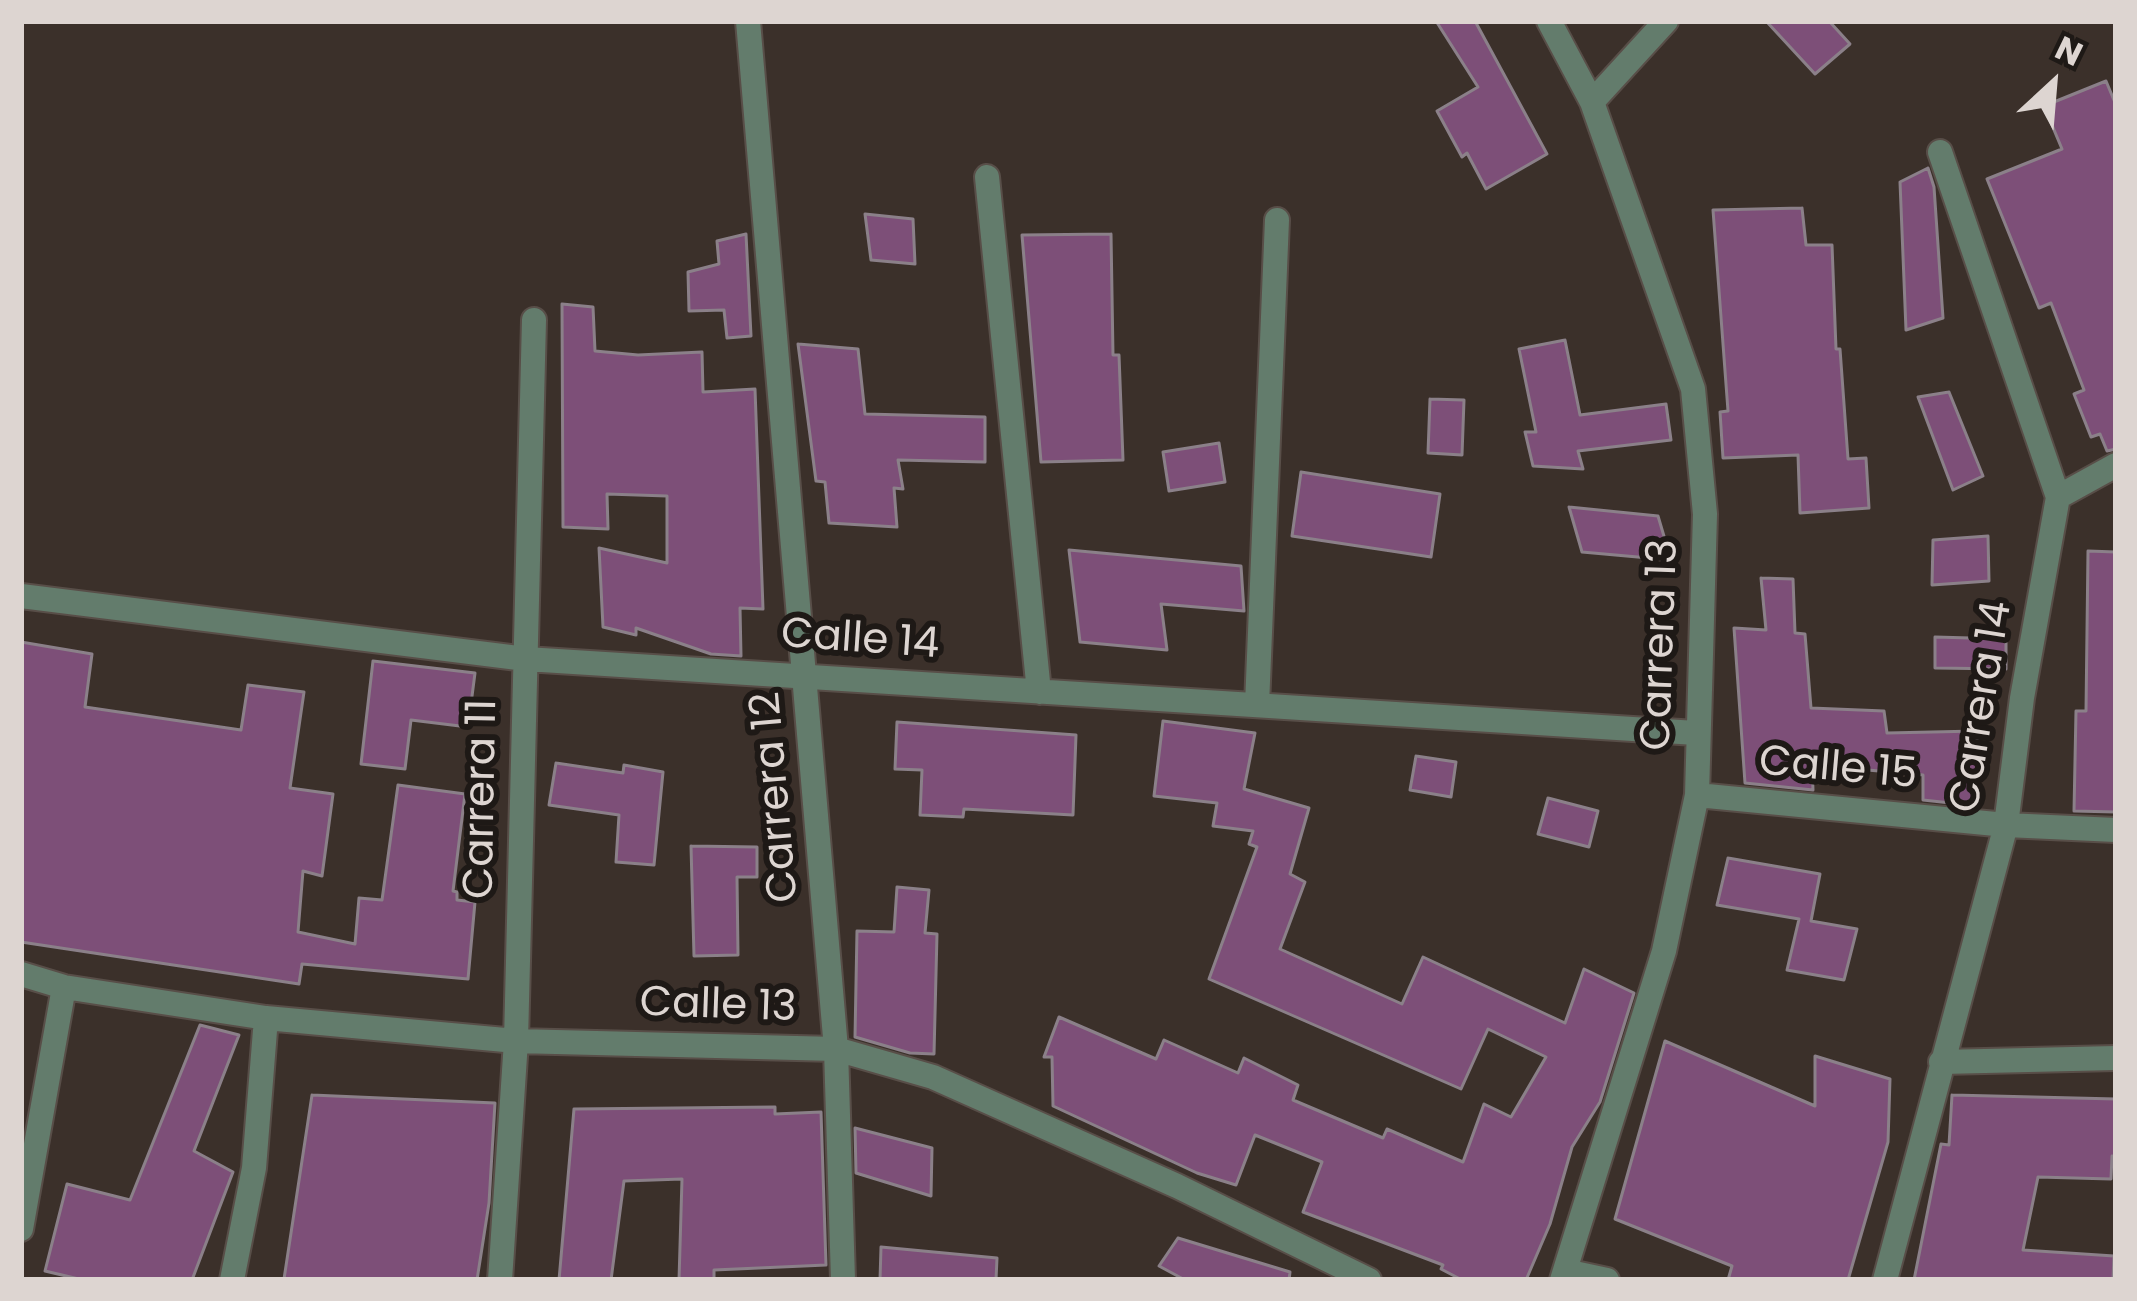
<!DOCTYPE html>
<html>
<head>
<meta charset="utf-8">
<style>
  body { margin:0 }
  #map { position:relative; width:2137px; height:1301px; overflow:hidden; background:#3b302a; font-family:Poppins,sans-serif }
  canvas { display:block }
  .frame { position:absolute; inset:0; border:24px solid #ddd5d1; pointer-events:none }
  .north { position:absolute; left:1993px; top:24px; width:120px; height:120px; -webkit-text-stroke:9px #1e1916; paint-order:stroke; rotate:26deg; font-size:33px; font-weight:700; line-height:48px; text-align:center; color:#ddd5d1 }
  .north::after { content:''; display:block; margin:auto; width:42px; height:54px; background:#ddd5d1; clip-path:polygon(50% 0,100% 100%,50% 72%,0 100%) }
</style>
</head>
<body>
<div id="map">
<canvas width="2137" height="1301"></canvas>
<div class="frame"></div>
<div class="north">N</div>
</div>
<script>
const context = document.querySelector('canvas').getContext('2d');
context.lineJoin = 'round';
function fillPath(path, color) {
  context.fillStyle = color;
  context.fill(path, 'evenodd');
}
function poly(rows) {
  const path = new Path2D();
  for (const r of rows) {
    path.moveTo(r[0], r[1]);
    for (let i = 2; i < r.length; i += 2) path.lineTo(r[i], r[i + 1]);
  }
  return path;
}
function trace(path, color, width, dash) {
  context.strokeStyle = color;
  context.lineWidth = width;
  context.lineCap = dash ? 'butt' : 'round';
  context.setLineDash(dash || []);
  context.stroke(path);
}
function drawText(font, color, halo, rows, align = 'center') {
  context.font = font + ' Poppins,sans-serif';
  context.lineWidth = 12;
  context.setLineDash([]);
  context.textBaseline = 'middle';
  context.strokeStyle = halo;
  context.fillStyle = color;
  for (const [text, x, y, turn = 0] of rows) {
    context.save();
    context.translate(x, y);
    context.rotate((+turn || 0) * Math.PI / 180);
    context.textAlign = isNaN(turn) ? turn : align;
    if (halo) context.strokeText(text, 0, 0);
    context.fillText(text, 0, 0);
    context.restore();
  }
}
const building = poly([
  [1436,21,1475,21,1547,154,1486,189,1467,153,1462,157,1437,111,1478,87,1436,21],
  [1766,21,1829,21,1850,44,1815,74,1766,21],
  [2106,81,2116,105,2116,449,2107,451,2100,434,2091,437,2074,394,2084,390,2051,303,2039,308,1987,179,2062,149,2044,106,2106,81],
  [1928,168,1934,187,1943,318,1906,330,1900,182,1928,168],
  [1802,208,1806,245,1832,245,1836,349,1840,349,1848,459,1866,458,1869,508,1800,513,1798,455,1723,458,1720,412,1728,411,1713,210,1802,208],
  [865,214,913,219,915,264,871,260,865,214],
  [746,234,751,336,727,338,724,310,689,311,688,272,719,264,717,241,746,234],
  [1111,234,1113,355,1119,355,1123,460,1041,462,1022,235,1111,234],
  [562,304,593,307,595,351,638,355,702,352,703,392,755,389,763,609,740,608,741,656,711,654,636,628,636,635,603,627,599,548,667,563,667,496,607,494,608,529,563,527,562,304],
  [1565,340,1580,415,1666,404,1671,440,1578,451,1583,469,1533,466,1525,432,1536,432,1519,349,1565,340],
  [798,344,858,349,865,414,985,417,985,462,898,460,903,489,894,488,897,527,829,523,825,482,816,481,798,344],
  [1949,392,1983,476,1953,490,1918,397,1949,392],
  [1430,399,1464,400,1462,455,1428,453,1430,399],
  [1219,443,1225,482,1169,491,1163,452,1219,443],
  [1301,472,1440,494,1431,557,1292,536,1301,472],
  [1569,507,1658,516,1671,560,1582,552,1569,507],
  [1988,536,1989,581,1932,585,1933,540,1988,536],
  [1069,550,1241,566,1244,611,1161,604,1167,650,1080,642,1069,550],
  [2088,551,2116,552,2116,812,2074,811,2076,711,2086,711,2088,551],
  [1761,578,1793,579,1795,633,1805,634,1811,708,1884,711,1887,733,1977,731,1978,806,1923,800,1923,775,1812,765,1813,790,1745,783,1734,628,1766,630,1761,578],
  [1935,637,2006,639,2006,669,1935,668,1935,637],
  [21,642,92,654,85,707,241,730,248,685,304,692,290,788,333,794,322,876,303,871,298,932,355,944,359,898,382,900,398,785,465,794,453,891,457,892,457,900,475,902,468,979,302,964,299,984,21,942,21,642],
  [373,661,475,673,468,727,411,720,405,769,361,764,373,661],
  [1163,721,1255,733,1244,789,1309,808,1290,874,1305,882,1280,949,1402,1004,1423,957,1565,1023,1584,969,1634,993,1600,1102,1572,1147,1550,1224,1526,1280,1462,1280,1441,1269,1443,1265,1303,1212,1322,1162,1255,1135,1236,1185,1197,1173,1053,1106,1052,1057,1044,1057,1059,1017,1156,1059,1164,1040,1238,1073,1244,1058,1298,1085,1293,1100,1383,1138,1387,1129,1463,1162,1484,1104,1511,1117,1546,1057,1488,1029,1461,1089,1209,979,1257,847,1249,844,1253,831,1213,826,1217,803,1154,796,1163,721],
  [897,722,1076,735,1073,815,964,809,963,817,920,815,922,770,895,769,897,722],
  [1416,756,1456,762,1451,797,1410,790,1416,756],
  [556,763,623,773,624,765,663,772,654,865,616,862,619,815,549,805,556,763],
  [1548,798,1598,811,1589,847,1538,834,1548,798],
  [691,846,757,847,757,877,737,877,738,955,694,956,691,846],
  [1728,858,1820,874,1811,921,1857,929,1844,980,1787,970,1799,919,1717,905,1728,858],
  [897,887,929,890,925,933,937,934,934,1054,910,1053,855,1037,857,931,894,932,897,887],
  [200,1025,239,1035,194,1151,233,1172,192,1280,83,1280,45,1271,67,1184,130,1200,200,1025],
  [1665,1041,1815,1106,1815,1056,1890,1079,1888,1142,1848,1280,1728,1280,1732,1266,1615,1219,1665,1041],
  [312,1095,495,1103,489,1203,477,1280,284,1279,312,1095],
  [1952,1095,2116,1099,2116,1157,2112,1156,2111,1179,2038,1177,2023,1250,2114,1256,2113,1280,1914,1280,1941,1144,1949,1145,1952,1095],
  [775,1107,775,1114,821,1112,826,1265,714,1270,714,1280,679,1280,682,1179,624,1181,611,1280,559,1280,574,1109,775,1107],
  [855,1128,932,1148,931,1196,856,1173,855,1128],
  [1178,1238,1290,1272,1289,1280,1185,1280,1159,1266,1178,1238],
  [881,1247,997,1258,996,1280,880,1280,881,1247]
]);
fillPath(building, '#7d4f78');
trace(building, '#8b8089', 3);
const street = poly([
  [748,21,836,1049,843,1280],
  [1549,21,1592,102,1693,389,1705,514,1697,795,1664,951,1562,1280],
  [1592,102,1666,21],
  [987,177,1039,692],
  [2058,497,2116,465],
  [21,596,526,659,1696,733],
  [1257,705,1277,220],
  [1697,795,2006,825,2116,830],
  [21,974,64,987,266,1018,516,1041,836,1049,933,1077,1177,1186,1369,1280],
  [1941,1062,2116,1058],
  [21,1229,64,987],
  [1565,1271,1607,1280],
  [232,1280,254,1168,266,1018],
  [500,1280,516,1041,534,320],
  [1885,1280,2006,825,2022,698,2058,497,1940,152]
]);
trace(street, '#584e48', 28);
trace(street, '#637c6c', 24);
drawText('42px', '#ddd5d1', '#1e1916', [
  ["Calle 14",860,641,4],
  ["Carrera 13",1662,645,-88],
  ["Carrera 14",1983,707,-81],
  ["Calle 15",1838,770,5],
  ["Carrera 12",777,797,-95],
  ["Carrera 11",483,799,-89],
  ["Calle 13",718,1007,2]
]);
</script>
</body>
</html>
